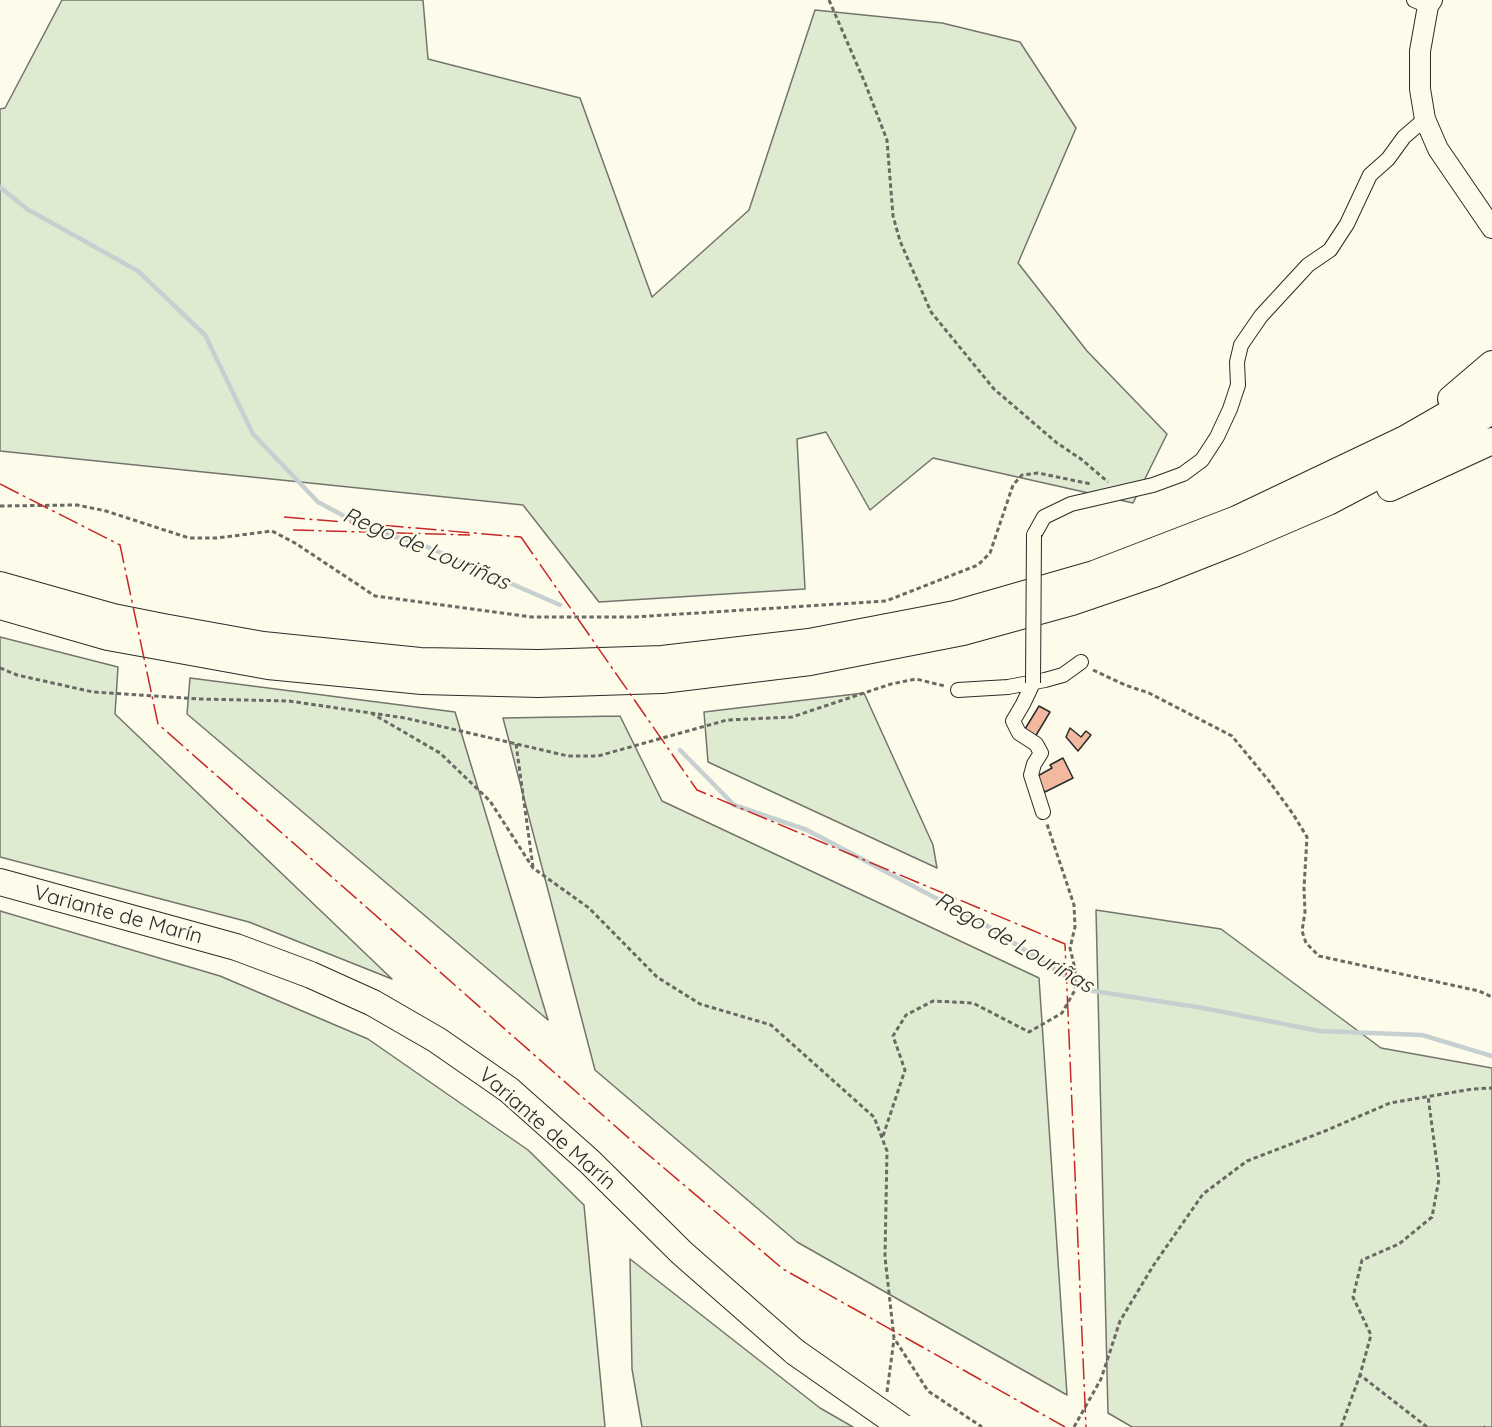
<!DOCTYPE html>
<html>
<head>
<meta charset="utf-8">
<style>
  body { margin:0 }
  canvas { display:block; background:#fdfbea }
</style>
</head>
<body>
<canvas width="1492" height="1427"></canvas>
<script>
const context = document.querySelector('canvas').getContext('2d');
context.lineJoin = 'round';
function fillPath(path, color) {
  context.fillStyle = color;
  context.fill(path, 'evenodd');
}
function poly(rows) {
  const path = new Path2D();
  for (const r of rows) {
    path.moveTo(r[0], r[1]);
    for (let i = 2; i < r.length; i += 2) path.lineTo(r[i], r[i + 1]);
  }
  return path;
}
function trace(path, color, width, dash) {
  context.strokeStyle = color;
  context.lineWidth = width;
  context.lineCap = dash ? 'butt' : 'round';
  context.setLineDash(dash || []);
  context.stroke(path);
}
function drawText(font, color, halo, rows, align = 'center') {
  context.font = font + ' Quicksand,sans-serif';
  context.lineWidth = 4.5;
  context.setLineDash([]);
  context.textBaseline = 'middle';
  context.strokeStyle = halo;
  context.fillStyle = color;
  for (const [text, x, y, turn = 0] of rows) {
    context.save();
    context.translate(x, y);
    context.rotate((+turn || 0) * Math.PI / 180);
    context.textAlign = isNaN(turn) ? turn : align;
    if (halo) context.strokeText(text, 0, 0);
    context.fillText(text, 0, 0);
    context.restore();
  }
}
const green = poly([
  [62,0,423,0,428,59,580,98,652,297,749,210,815,10,942,23,1020,42,1076,128,1018,263,1087,351,1167,434,1133,503,933,458,870,510,826,432,797,439,805,589,599,602,523,505,0,451,0,109,5,108,62,0],
  [0,637,118,667,115,714,392,979,249,922,0,857,0,637],
  [190,678,455,712,548,1020,187,714,190,678],
  [864,693,933,845,937,868,708,762,704,712,864,693],
  [620,716,662,801,1039,978,1067,1395,797,1242,595,1070,503,718,620,716],
  [1096,910,1221,929,1381,1048,1492,1068,1492,1427,1132,1427,1108,1413,1096,910],
  [0,911,220,976,368,1039,528,1150,584,1205,605,1427,0,1427,0,911],
  [630,1259,820,1408,853,1427,642,1427,632,1369,630,1259]
]);
fillPath(green, '#deebd1');
trace(green, '#74746e', 1.5);
trace(poly([
  [0,187,27,209,138,271,205,335,253,434,318,502,372,531,416,542,560,605],
  [680,750,734,805,807,830,981,922,1087,990,1203,1008,1319,1031,1422,1035,1492,1056]
]), '#c7d0d0', 4.5);
const building = poly([
  [1039,706,1050,712,1035,737,1025,729,1039,706],
  [1070,728,1081,737,1086,731,1091,735,1078,751,1066,737,1070,728],
  [1063,758,1073,778,1045,792,1034,778,1052,768,1050,765,1063,758]
]);
fillPath(building, '#f2b8a0');
trace(building, '#2b2b2b', 1.5);
const street = poly([
  [1414,0,1428,6],
  [1034,535,1044,517,1071,504,1153,485,1183,474,1202,460,1217,437,1230,409,1238,385,1237,362,1241,345,1261,316,1308,265,1330,250,1347,224,1370,175,1388,159,1404,137,1425,119],
  [1033,683,1023,704,1013,721,1019,733,1036,744,1041,753,1034,764,1031,775,1043,812],
  [958,690,1008,687,1045,680,1063,675,1081,662]
]);
const secondary = poly([
  [1432,0,1428,6,1420,51,1420,89,1425,119,1438,149,1492,228]
]);
const highway = poly([
  [1451,399,1492,364],
  [1390,488,1492,441],
  [0,585,113,617,163,627,263,645,420,661,539,663,662,659,809,642,955,614,1094,574,1237,519,1405,439,1492,389],
  [0,606,108,637,268,666,422,681,538,684,662,680,810,662,963,632,1072,602,1154,574,1235,542,1328,502,1419,454,1492,411],
  [0,882,236,947,311,975,373,1003,437,1040,509,1090,590,1162,682,1253,795,1352]
]);
trace(street, '#2b2b2b', 16);
trace(secondary, '#2b2b2b', 22);
trace(highway, '#2b2b2b', 28);
trace(poly([
  [829,0,865,83,887,140,893,216,900,241,931,312,994,389,1057,443,1081,459,1108,482],
  [0,506,77,505,106,511,189,538,217,538,272,531,295,543,375,596,532,617,634,617,886,601,978,565,990,553,1013,485,1022,475,1038,473,1091,484],
  [0,668,17,675,93,692,199,699,289,701,405,718,568,756,598,756,727,720,792,717,891,684,916,679,945,686],
  [1093,670,1125,685,1149,693,1232,736,1269,781,1293,814,1307,837,1304,888,1305,912,1302,931,1306,943,1319,956,1479,991,1492,997],
  [371,713,440,753,490,801,533,868,589,908,657,977,700,1004,771,1025,874,1117,887,1151,885,1257,894,1338,928,1391,982,1427],
  [516,744,533,867],
  [883,1136,905,1070,893,1036,906,1015,933,1001,973,1003,1029,1032,1062,1013,1075,990,1075,969,1070,948,1075,927,1074,905,1047,824],
  [887,1392,894,1339],
  [1074,1427,1101,1379,1120,1321,1153,1266,1203,1194,1247,1161,1325,1131,1390,1103,1472,1089,1492,1088],
  [1341,1427,1360,1375],
  [1427,1427,1360,1375,1371,1335,1353,1297,1362,1260,1399,1244,1432,1217,1439,1179,1428,1096],
  [1484,1427,1485,1427]
]), '#6a6964', 3, [4.5, 3]);
trace(street, '#fdfbea', 14);
trace(secondary, '#fdfbea', 20);
trace(highway, '#fdfbea', 26);
const streetBridge = poly([
  [1033,683,1034,535]
]);
const highwayBridge = poly([
  [795,1352,902,1427]
]);
trace(streetBridge, '#2b2b2b', 16, []);
trace(highwayBridge, '#2b2b2b', 28, []);
trace(streetBridge, '#fdfbea', 14);
trace(highwayBridge, '#fdfbea', 26);
trace(poly([
  [0,484,120,545,158,724,631,1140,783,1269,1065,1427],
  [284,517,521,537],
  [293,530,470,535],
  [521,537,697,790,1065,944,1086,1427]
]), '#c62828', 1.5, [21, 4.5, 3, 4.5]);
drawText('21px', '#2b2b2b', '#fdfbea', [
  ["Variante de Marín",118,915,15],
  ["Variante de Marín",547,1129,41]
]);
drawText('italic 22px', '#2b2b2b', '#fdfbea', [
  ["Rego de Louriñas",426,549,23],
  ["Rego de Louriñas",1014,943,30]
]);
</script>
</body>
</html>
